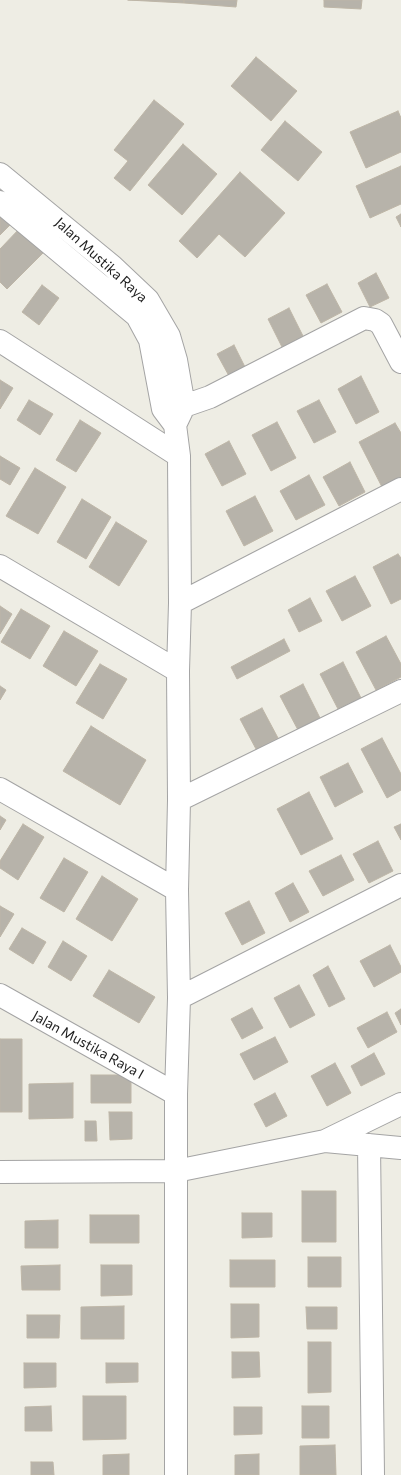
<!DOCTYPE html>
<html>
<head>
<meta charset="utf-8">
<style>
  body { margin:0 }
  canvas { display:block; background:#eeede4 }
</style>
</head>
<body>
<canvas width="401" height="1475"></canvas>
<script>
const context = document.querySelector('canvas').getContext('2d');
context.lineJoin = 'round';
function fillPath(path, color) {
  context.fillStyle = color;
  context.fill(path, 'evenodd');
}
function poly(rows) {
  const path = new Path2D();
  for (const r of rows) {
    path.moveTo(r[0], r[1]);
    for (let i = 2; i < r.length; i += 2) path.lineTo(r[i], r[i + 1]);
  }
  return path;
}
function trace(path, color, width, dash) {
  context.strokeStyle = color;
  context.lineWidth = width;
  context.lineCap = dash ? 'butt' : 'round';
  context.setLineDash(dash || []);
  context.stroke(path);
}
function drawText(font, color, halo, rows, align = 'center') {
  context.font = font + ' Commissioner,sans-serif';
  context.lineWidth = 3;
  context.setLineDash([]);
  context.textBaseline = 'middle';
  context.strokeStyle = halo;
  context.fillStyle = color;
  for (const [text, x, y, turn = 0] of rows) {
    context.save();
    context.translate(x, y);
    context.rotate((+turn || 0) * Math.PI / 180);
    context.textAlign = isNaN(turn) ? turn : align;
    if (halo) context.strokeText(text, 0, 0);
    context.fillText(text, 0, 0);
    context.restore();
  }
}
const building = poly([
  [128,0,184,0,184,3,128,0],
  [184,0,237,0,236,7,184,3,184,0],
  [324,0,362,0,361,9,324,7,324,0],
  [256,57,297,91,271,121,231,86,256,57],
  [154,100,184,124,130,191,114,178,128,161,114,150,154,100],
  [398,111,401,118,401,152,366,168,350,132,398,111],
  [285,121,322,152,298,181,261,150,285,121],
  [183,144,217,174,182,215,148,185,183,144],
  [401,166,401,204,370,218,356,186,401,166],
  [240,172,285,213,245,257,219,234,197,258,179,241,240,172],
  [0,213,11,224,0,235,0,213],
  [401,214,401,227,396,217,401,214],
  [21,227,45,251,7,289,0,282,0,249,21,227],
  [376,273,389,298,370,307,358,283,376,273],
  [327,284,342,312,321,323,306,295,327,284],
  [42,285,59,298,39,325,22,312,42,285],
  [289,308,303,336,282,347,268,319,289,308],
  [234,345,245,367,229,376,217,354,234,345],
  [361,376,379,412,356,424,338,389,361,376],
  [0,380,13,388,0,409,0,380],
  [29,400,53,414,40,435,17,420,29,400],
  [319,400,336,432,314,443,297,411,319,400],
  [80,420,101,433,76,472,56,460,80,420],
  [277,422,296,458,271,471,252,435,277,422],
  [395,423,401,433,401,477,382,487,359,442,395,423],
  [229,441,246,474,222,486,205,454,229,441],
  [0,456,20,468,10,485,0,479,0,456],
  [350,462,365,492,339,506,323,477,350,462],
  [35,468,66,487,38,534,6,516,35,468],
  [309,475,325,505,296,520,280,491,309,475],
  [255,496,273,531,244,546,226,511,255,496],
  [82,499,111,517,86,559,57,542,82,499],
  [116,522,147,541,119,586,89,567,116,522],
  [398,554,401,558,401,599,391,604,373,567,398,554],
  [355,576,371,606,342,621,326,591,355,576],
  [310,598,322,621,299,632,288,610,310,598],
  [0,606,12,614,0,634,0,606],
  [21,609,50,626,30,659,1,642,21,609],
  [64,631,98,651,76,686,43,666,64,631],
  [386,636,401,664,401,677,376,690,356,652,386,636],
  [284,639,290,651,237,679,231,667,284,639],
  [343,662,361,698,338,709,320,674,343,662],
  [100,664,127,679,103,719,76,703,100,664],
  [303,684,320,718,298,730,280,696,303,684],
  [0,686,6,690,0,700,0,686],
  [262,708,278,738,256,749,240,719,262,708],
  [91,726,146,760,120,805,63,771,91,726],
  [382,738,401,774,401,790,387,798,361,749,382,738],
  [348,763,363,792,335,807,320,777,348,763],
  [309,792,333,839,301,855,277,809,309,792],
  [0,816,6,820,0,830,0,816],
  [23,824,44,837,18,880,0,868,0,861,23,824],
  [401,824,401,840,394,827,401,824],
  [378,841,393,871,369,883,353,854,378,841],
  [341,855,354,880,323,896,309,871,341,855],
  [64,858,88,872,64,912,40,898,64,858],
  [102,876,138,899,112,941,76,919,102,876],
  [293,883,309,912,290,922,275,893,293,883],
  [249,901,265,933,242,945,225,913,249,901],
  [0,906,14,914,0,937,0,906],
  [22,928,46,942,33,964,9,949,22,928],
  [63,941,87,956,71,981,48,967,63,941],
  [390,945,401,967,401,972,374,987,360,961,390,945],
  [328,966,345,999,329,1007,313,975,328,966],
  [109,970,155,997,139,1023,93,996,109,970],
  [299,985,315,1015,290,1028,274,998,299,985],
  [252,1008,263,1028,242,1039,231,1019,252,1008],
  [401,1009,401,1025,395,1013,401,1009],
  [387,1012,397,1032,368,1048,357,1028,387,1012],
  [275,1037,288,1062,254,1080,240,1054,275,1037],
  [0,1039,22,1039,22,1112,0,1112,0,1039],
  [374,1053,385,1074,361,1086,351,1066,374,1053],
  [335,1063,351,1093,327,1106,311,1076,335,1063],
  [91,1075,131,1075,131,1103,91,1103,91,1075],
  [73,1083,73,1118,29,1119,29,1084,73,1083],
  [275,1093,287,1116,266,1127,254,1104,275,1093],
  [109,1112,132,1112,132,1139,110,1140,109,1112],
  [85,1121,96,1121,97,1141,85,1141,85,1121],
  [302,1191,336,1191,336,1242,302,1242,302,1191],
  [242,1213,272,1213,272,1237,242,1238,242,1213],
  [90,1215,139,1215,139,1243,90,1243,90,1215],
  [58,1220,58,1248,25,1248,25,1221,58,1220],
  [308,1257,341,1257,341,1287,308,1287,308,1257],
  [230,1260,275,1260,275,1287,230,1287,230,1260],
  [60,1265,60,1290,22,1290,21,1266,60,1265],
  [101,1265,132,1265,132,1295,101,1296,101,1265],
  [231,1304,259,1304,259,1337,231,1338,231,1304],
  [124,1306,124,1339,81,1339,81,1307,124,1306],
  [306,1307,337,1307,337,1329,307,1329,306,1307],
  [27,1315,60,1315,59,1338,27,1338,27,1315],
  [308,1342,331,1342,331,1392,308,1393,308,1342],
  [232,1352,259,1352,260,1377,232,1378,232,1352],
  [24,1363,56,1363,56,1387,24,1388,24,1363],
  [106,1363,138,1363,138,1382,106,1383,106,1363],
  [83,1396,126,1396,126,1439,83,1440,83,1396],
  [51,1406,52,1431,25,1431,25,1407,51,1406],
  [302,1406,329,1406,329,1438,302,1438,302,1406],
  [234,1407,262,1407,262,1434,234,1435,234,1407],
  [335,1445,336,1475,300,1475,300,1446,335,1445],
  [129,1454,129,1475,103,1475,103,1455,129,1454],
  [259,1454,259,1475,235,1475,235,1455,259,1454],
  [31,1462,53,1462,54,1475,31,1475,31,1462]
]);
fillPath(building, '#b7b3aa');
trace(building, '#beb6a7', 1);
const minor = poly([
  [0,174,112,266,148,300,169,336,176,360,184,406,175,425],
  [0,202,137,316,150,340,163,409,175,425],
  [0,341,179,456],
  [171,408,184,406,210,397,364,318,375,320,381,324,401,362],
  [175,425,179,456,180,603,178,671,179,800,177,890,179,998,176,1094,176,1475],
  [0,566,178,671],
  [180,603,401,489],
  [0,789,177,890],
  [179,800,401,691],
  [0,995,176,1094],
  [179,998,401,885],
  [325,1141,401,1104],
  [369,1145,373,1475],
  [0,1172,176,1171,325,1141,401,1148]
]);
trace(minor, '#a4a4a4', 24);
trace(minor, '#fff', 22);
drawText('14px', '#1d1d1d', '#fff', [
  ["Jalan Mustika Raya",101,260,42],
  ["Jalan Mustika Raya I",88,1045,29]
]);
</script>
</body>
</html>
